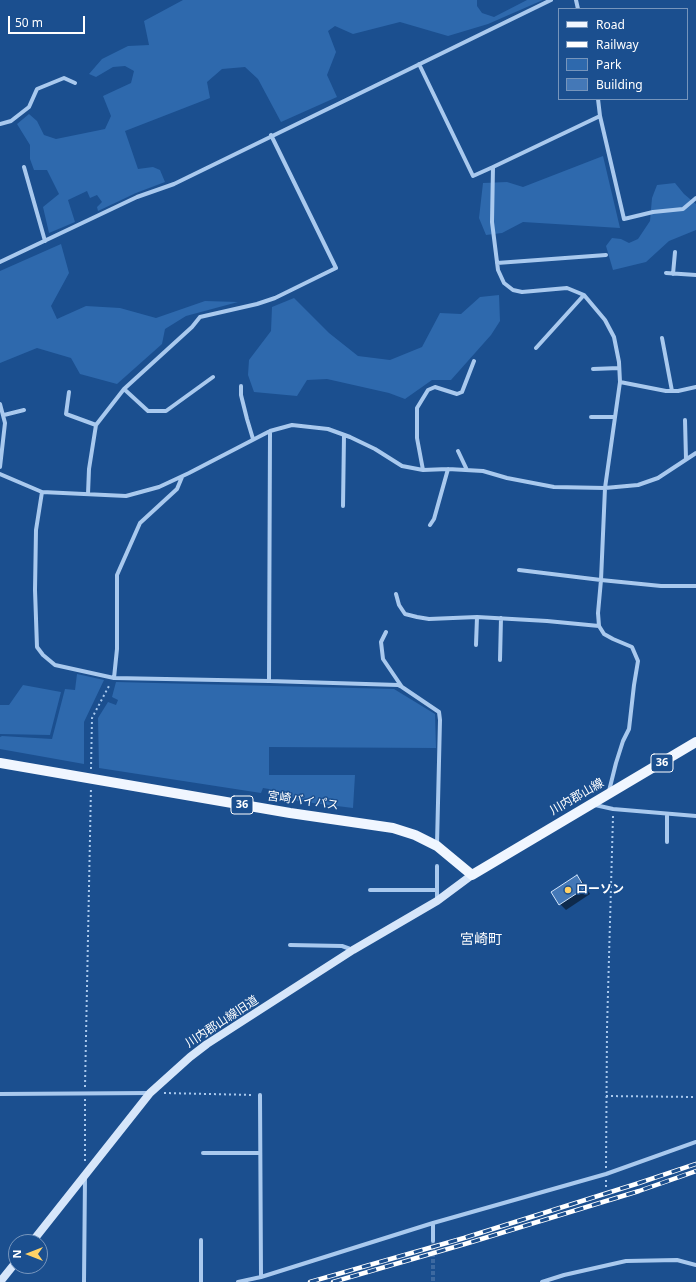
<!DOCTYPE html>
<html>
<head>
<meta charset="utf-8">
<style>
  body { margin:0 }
  #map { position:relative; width:696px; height:1282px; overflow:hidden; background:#1b4f8f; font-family:"Noto Sans",sans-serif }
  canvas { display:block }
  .legend { position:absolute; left:558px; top:8px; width:130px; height:92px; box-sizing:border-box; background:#1b4f8f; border:1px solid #7695bc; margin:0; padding:5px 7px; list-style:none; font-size:12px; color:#fff }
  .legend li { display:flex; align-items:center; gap:8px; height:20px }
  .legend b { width:20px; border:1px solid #7695bc }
  .north { position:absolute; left:8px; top:1234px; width:40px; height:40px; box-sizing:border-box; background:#1b4f8f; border:1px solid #7695bc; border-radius:50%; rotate:270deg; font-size:11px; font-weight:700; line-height:16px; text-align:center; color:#fff }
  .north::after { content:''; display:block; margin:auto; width:14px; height:18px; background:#ffd166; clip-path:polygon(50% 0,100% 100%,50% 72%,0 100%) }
  .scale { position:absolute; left:8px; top:16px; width:77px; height:18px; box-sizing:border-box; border:2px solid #fff; border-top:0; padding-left:5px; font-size:12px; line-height:14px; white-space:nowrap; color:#fff; -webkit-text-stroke:3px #1b4f8f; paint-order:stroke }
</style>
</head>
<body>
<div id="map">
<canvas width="696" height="1282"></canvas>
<ul class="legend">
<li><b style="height:5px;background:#f0f6ff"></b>Road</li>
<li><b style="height:5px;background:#fff"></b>Railway</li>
<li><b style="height:11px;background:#2e69ad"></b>Park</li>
<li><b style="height:11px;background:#4478b7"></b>Building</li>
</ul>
<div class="north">N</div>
<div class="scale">50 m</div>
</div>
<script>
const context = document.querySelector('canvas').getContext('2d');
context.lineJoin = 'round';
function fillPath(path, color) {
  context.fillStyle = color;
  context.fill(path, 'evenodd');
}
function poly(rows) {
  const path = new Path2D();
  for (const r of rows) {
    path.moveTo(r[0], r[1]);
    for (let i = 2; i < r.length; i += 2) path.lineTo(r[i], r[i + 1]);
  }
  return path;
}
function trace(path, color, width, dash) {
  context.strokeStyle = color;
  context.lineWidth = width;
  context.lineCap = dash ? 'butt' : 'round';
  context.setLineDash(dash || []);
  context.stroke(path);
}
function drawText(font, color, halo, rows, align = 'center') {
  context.font = font + ' "Noto Sans","Noto Sans JP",sans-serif';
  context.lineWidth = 3;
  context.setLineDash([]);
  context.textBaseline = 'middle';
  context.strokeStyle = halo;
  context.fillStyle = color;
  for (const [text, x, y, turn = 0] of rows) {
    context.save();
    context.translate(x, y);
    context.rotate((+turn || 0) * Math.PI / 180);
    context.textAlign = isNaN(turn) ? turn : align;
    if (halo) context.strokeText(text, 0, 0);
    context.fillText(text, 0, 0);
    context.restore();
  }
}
fillPath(poly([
  [183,0,477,0,477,6,482,13,494,17,527,0,543,0,488,24,448,36,400,22,353,34,335,26,328,31,336,52,327,75,337,97,281,122,258,79,245,67,222,69,207,82,210,98,125,131,138,169,153,167,160,170,165,182,136,193,98,211,97,207,102,202,97,195,90,198,87,191,68,200,75,222,49,233,43,207,59,194,47,170,34,170,30,159,30,145,17,124,29,114,37,121,44,135,56,139,105,129,111,116,103,96,131,83,134,71,125,66,113,67,96,77,89,74,102,59,128,46,149,45,144,21],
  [603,156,620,228,523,222,502,233,486,235,479,218,483,183,507,182,523,187],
  [675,183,684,194,696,204,696,230,669,241,646,262,613,270,606,246,612,238,621,239,629,243,638,239,650,221,652,198,657,185],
  [61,244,69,273,51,306,57,319,86,306,120,308,156,318,205,301,238,302,186,316,165,329,162,344,117,384,80,374,71,358,37,348,0,363,0,271],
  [499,295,500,321,491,335,451,380,432,380,405,399,389,393,327,379,307,380,297,396,254,392,248,375,249,360,271,331,272,307,294,298,329,333,358,356,390,360,422,347,440,313,461,314,480,297],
  [77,674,104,680,84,722,84,764,0,749,0,737,2,736,52,739,65,689,75,690],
  [116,682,394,689,435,714,436,748,269,747,269,775,355,775,353,808,297,801,295,798,270,795,269,789,263,788,261,793,99,768,98,718,108,702,116,705,118,700,112,697],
  [23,685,61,692,50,735,0,734,0,705,9,705]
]), '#2e69ad');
fillPath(poly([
  [577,876,583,882,590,894,566,910,560,904]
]), '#0007');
const building = poly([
  [577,875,585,888,559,905,551,892,577,875]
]);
fillPath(building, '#4478b7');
trace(building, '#cfe3fa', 1);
trace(poly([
  [433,1241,433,1282]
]), '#3d69a0', 4, [4, 2]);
trace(poly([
  [91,769,92,718,110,684],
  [85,1087,91,787],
  [164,1093,253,1095],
  [606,1096,696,1097],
  [85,1161,85,1099],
  [606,1168,607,1028,613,816],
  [606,1180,606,1189]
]), '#a9c9ee', 2, [2, 3]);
trace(poly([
  [576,0,578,9],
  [419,64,473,176,493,167,492,222,498,270,504,283,513,290,522,292,567,288,584,295,605,320,614,337,619,362,620,382,605,488,601,580,598,613,599,626,604,634,613,639,632,647,638,661,634,685,629,729,623,741,616,763,609,791],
  [598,99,600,116,624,219,653,212,683,209,696,198],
  [0,124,11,121,29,107,37,89,64,78,75,83],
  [24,167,45,241],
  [493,167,600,116],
  [0,262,137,197,174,184,551,0],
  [497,263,606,255],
  [666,273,696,275],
  [673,274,675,252],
  [662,338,672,391],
  [536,348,584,295],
  [593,369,619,368],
  [620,382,666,391,678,391,696,387],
  [241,386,241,395,247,419,253,439],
  [124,389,148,411,166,411,213,377],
  [69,392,66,414,96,425],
  [0,404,5,423,0,467],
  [4,415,24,410],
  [591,417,615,417],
  [685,420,686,459],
  [458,451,467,470],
  [423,470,417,438,417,408,428,390,435,387,457,394,462,392,474,361],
  [0,474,42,492,126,496,159,487,189,473,270,431,292,425,328,429,350,437,375,449,402,466,423,470,448,469,483,471,507,478,554,487,605,488,638,485,658,478,696,453],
  [42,492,36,530,35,590,37,647,43,655,55,665,114,678,269,681,398,685,402,687,439,712,440,720,437,844],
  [88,494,89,469,96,425,124,389,192,327,200,317,257,304,275,298,336,268,271,135],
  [343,506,344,435],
  [430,525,434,519,448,469],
  [519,570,601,580,661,586,696,586],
  [396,594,399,605,405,614,417,617,429,619,477,617],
  [386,632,381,642,383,659,402,687],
  [476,645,477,617,547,621,599,626],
  [500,660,501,618],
  [114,678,117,649,117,575,140,523,177,489,182,477],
  [269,681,270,431],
  [595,805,613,809,696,816],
  [667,842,667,814],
  [370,890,437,890],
  [437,900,437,866],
  [290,945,342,946,353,950],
  [0,1094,150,1093],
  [260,1095,261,1277],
  [203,1153,260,1153],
  [433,1223,433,1241],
  [201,1240,201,1282],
  [84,1282,85,1177],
  [238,1282,261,1277,433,1223,606,1174,696,1142],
  [542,1282,564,1275,626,1261,677,1260,696,1265]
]), '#a9c9ee', 4);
trace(poly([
  [32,1242,150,1093,190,1057,207,1044,353,950,437,901,472,875],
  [0,1282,16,1262]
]), '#d6e6fa', 8);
trace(poly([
  [0,763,290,813,393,828,415,835,437,846,472,875,696,742]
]), '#f0f6ff', 10);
const rail = poly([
  [310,1282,464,1238,636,1184,696,1164],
  [333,1282,465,1244,639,1191,696,1171]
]);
trace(rail, '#fff', 4.5);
trace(rail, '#1b4f8f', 3, [9]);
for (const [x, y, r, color] of [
  [568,890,4,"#ffd166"]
]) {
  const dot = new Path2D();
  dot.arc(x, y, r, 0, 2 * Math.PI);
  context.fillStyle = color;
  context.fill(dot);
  trace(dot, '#1b4f8f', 1.5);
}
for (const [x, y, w] of [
  [662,763,22],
  [242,805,22]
]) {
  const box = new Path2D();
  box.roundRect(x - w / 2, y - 9, w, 18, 3);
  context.fillStyle = '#1b4f8f';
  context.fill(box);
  trace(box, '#fff', 1);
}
drawText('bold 11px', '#fff', null, [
  ["36",662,763],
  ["36",242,805]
]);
drawText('12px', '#fff', '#1b4f8f', [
  ["川内郡山線",577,797,-30],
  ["宮崎バイパス",303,801,8],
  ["川内郡山線旧道",222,1022,-33]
]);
drawText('bold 12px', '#fff', '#1b4f8f', [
  ["ローソン",576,890]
], 'left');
drawText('14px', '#fff', '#1b4f8f', [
  ["宮崎町",481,940]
]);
</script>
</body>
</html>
